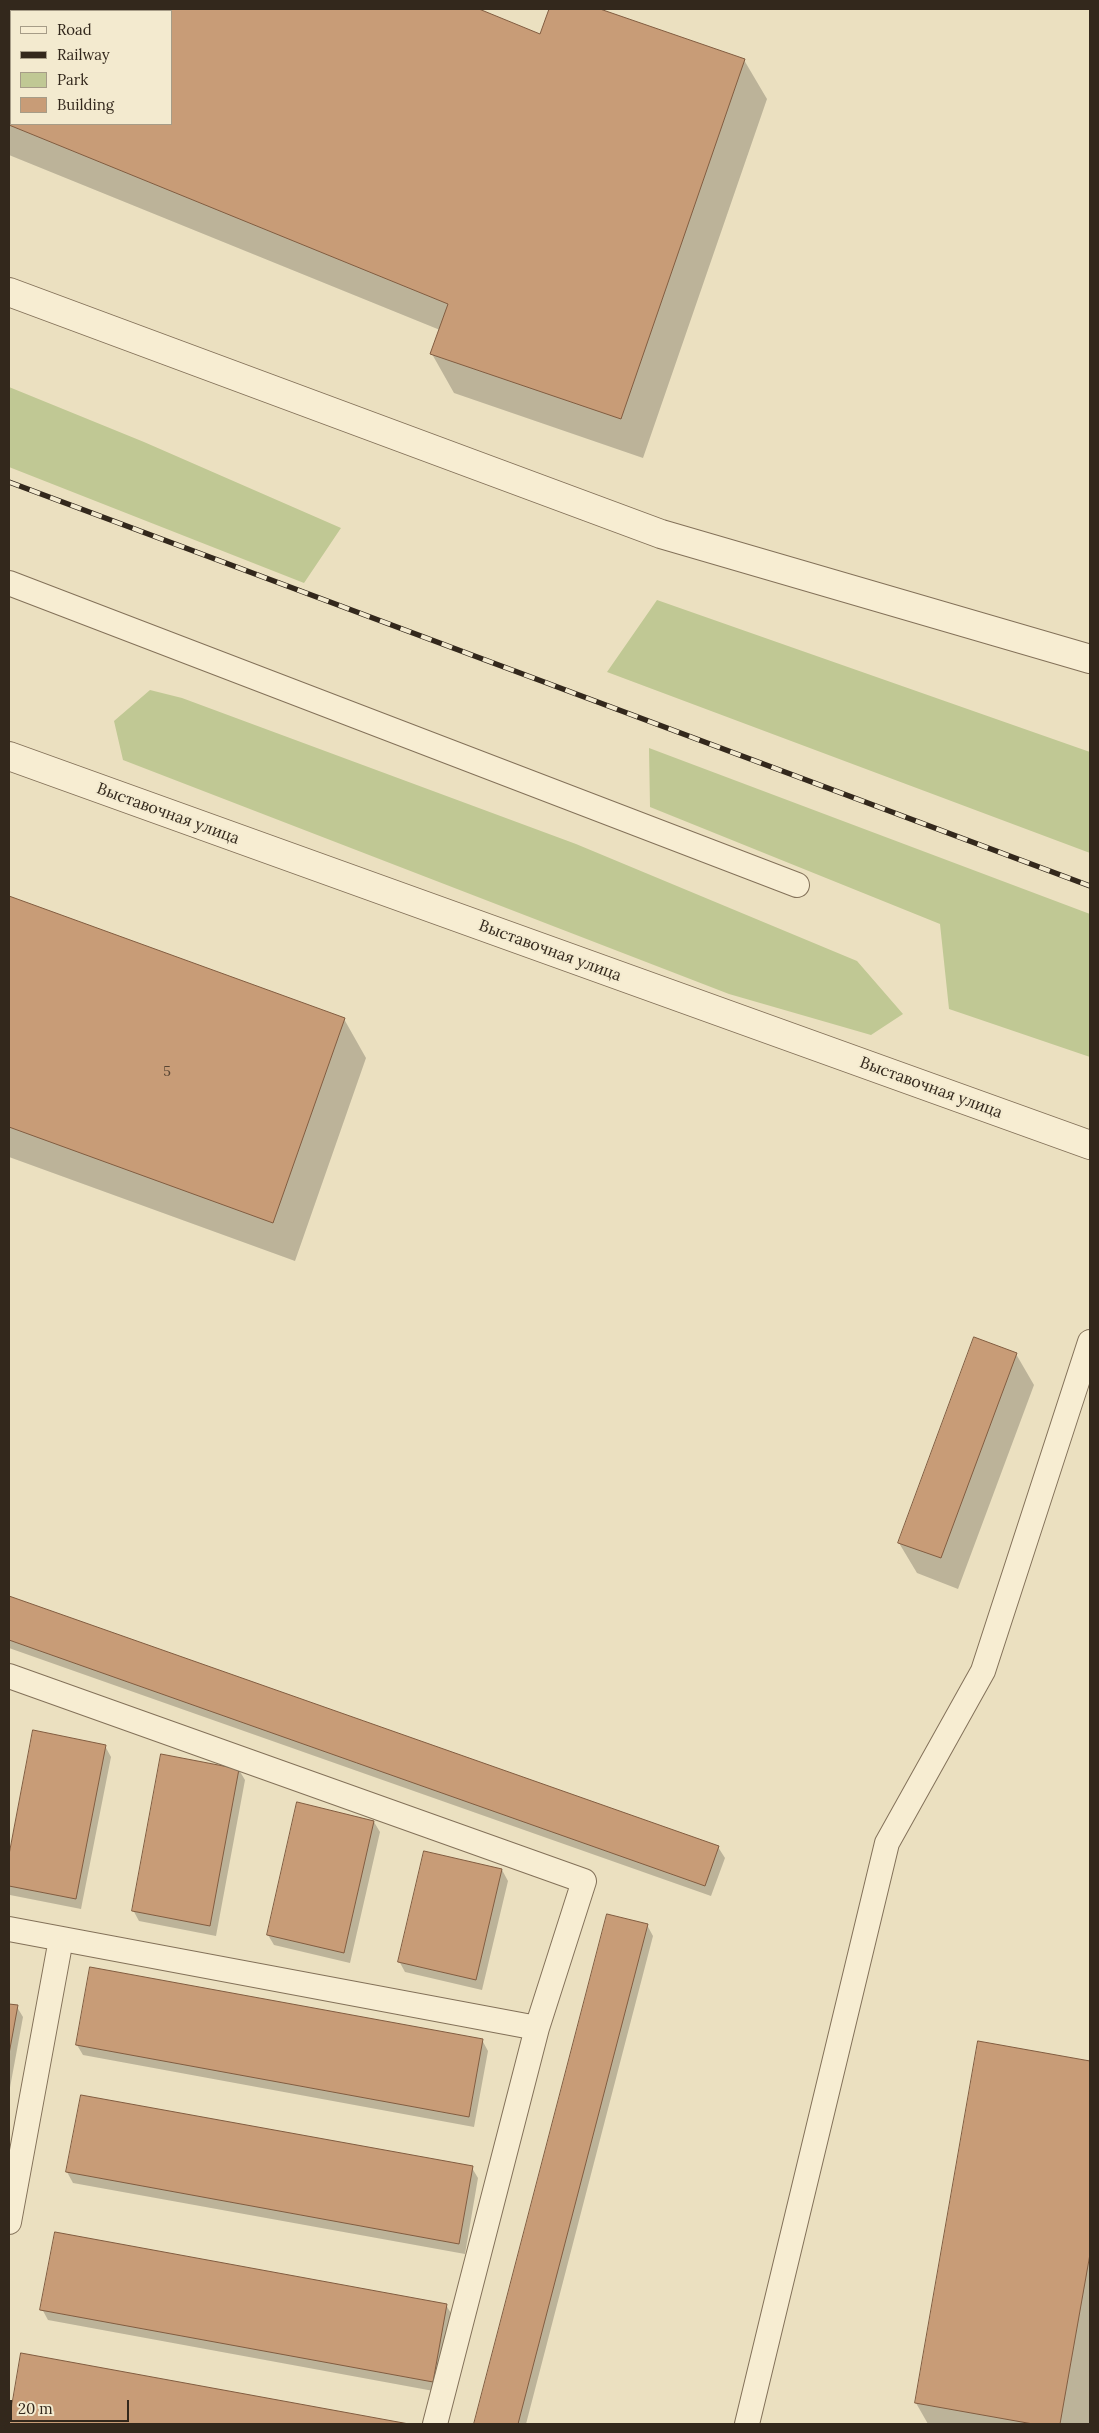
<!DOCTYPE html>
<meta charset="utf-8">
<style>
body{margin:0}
#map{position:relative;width:1099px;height:2433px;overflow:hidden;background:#ebe0c0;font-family:Lora,serif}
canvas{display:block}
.frame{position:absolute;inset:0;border:10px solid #33281c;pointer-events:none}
.legend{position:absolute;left:10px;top:10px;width:162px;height:115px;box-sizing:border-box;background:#f3eacf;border:1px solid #a69c87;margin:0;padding:6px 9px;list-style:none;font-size:15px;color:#33281c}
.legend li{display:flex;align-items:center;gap:10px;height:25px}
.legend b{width:25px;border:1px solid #a69c87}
.scale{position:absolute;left:10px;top:2400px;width:119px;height:22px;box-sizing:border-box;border:2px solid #33281c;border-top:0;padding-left:6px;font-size:15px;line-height:18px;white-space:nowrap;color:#33281c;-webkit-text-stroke:4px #f3eacf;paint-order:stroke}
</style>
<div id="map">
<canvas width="1099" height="2433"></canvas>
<div class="frame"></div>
<ul class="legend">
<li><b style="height:6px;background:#f7edd2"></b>Road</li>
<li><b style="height:6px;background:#33281c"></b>Railway</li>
<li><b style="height:14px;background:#c0c894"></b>Park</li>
<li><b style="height:14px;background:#c89c77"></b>Building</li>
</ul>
<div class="scale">20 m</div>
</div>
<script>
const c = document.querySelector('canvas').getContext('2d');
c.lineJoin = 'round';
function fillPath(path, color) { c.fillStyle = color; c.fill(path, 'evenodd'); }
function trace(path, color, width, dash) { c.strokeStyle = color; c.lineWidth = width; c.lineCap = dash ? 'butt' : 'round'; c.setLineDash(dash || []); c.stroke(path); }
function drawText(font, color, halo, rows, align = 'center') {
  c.font = font + ' Lora,serif'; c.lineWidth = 4; c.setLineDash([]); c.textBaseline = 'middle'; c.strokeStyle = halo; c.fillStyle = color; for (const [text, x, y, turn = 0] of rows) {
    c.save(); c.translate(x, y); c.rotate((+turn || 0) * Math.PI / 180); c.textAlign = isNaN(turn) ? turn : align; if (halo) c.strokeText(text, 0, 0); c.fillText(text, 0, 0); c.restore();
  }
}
fillPath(new Path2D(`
 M 9,387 L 144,442 L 341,528 L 304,583 L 9,467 Z
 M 657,600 L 1090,752 L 1090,853 L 607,672 Z
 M 150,690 L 182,698 L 576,844 L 857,961 L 903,1014 L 871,1035 L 729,994 L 123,760 L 114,721 Z
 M 649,748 L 1090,914 L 1090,1057 L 949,1009 L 940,924 L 650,807 Z`), '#c0c894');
fillPath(new Path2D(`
 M 9,9 L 475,9 L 541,36 L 551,9 L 596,9 L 744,60 L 767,99 L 643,458 L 454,393 L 432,354 L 440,330 L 9,155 ZM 11,11 L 171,11 L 171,124 L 11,124 Z
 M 9,897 L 344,1019 L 366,1058 L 295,1261 L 9,1157 Z
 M 1016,1354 L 1034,1385 L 958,1589 L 917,1573 L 899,1543 Z
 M 9,1597 L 718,1847 L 725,1858 L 711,1896 L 9,1648 Z
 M 34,1732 L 105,1746 L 111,1757 L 81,1909 L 10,1895 L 9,1892 L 9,1862 Z
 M 239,1770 L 245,1780 L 216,1936 L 139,1921 L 133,1910 Z
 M 374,1822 L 380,1832 L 350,1963 L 274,1945 L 268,1935 Z
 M 502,1870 L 508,1881 L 482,1990 L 405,1972 L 399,1961 Z
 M 608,1916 L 647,1925 L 653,1936 L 526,2424 L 476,2424 Z
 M 9,2005 L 17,2007 L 23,2017 L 9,2093 Z
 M 482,2040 L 488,2051 L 474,2127 L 83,2055 L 77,2045 Z
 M 979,2042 L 1090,2062 L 1089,2424 L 928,2424 L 916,2403 Z
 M 472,2168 L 478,2178 L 465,2254 L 73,2183 L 67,2172 Z
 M 446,2305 L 452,2315 L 439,2392 L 48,2320 L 42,2309 Z
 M 22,2355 L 402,2424 L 10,2424 Z`), '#0003');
const building = new Path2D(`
 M 9,9 L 479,9 L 540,34 L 549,9 L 600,9 L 745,59 L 621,419 L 430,354 L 448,304 L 9,125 ZM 11,11 L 171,11 L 171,124 L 11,124 Z
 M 9,896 L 345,1018 L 273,1223 L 9,1127 Z
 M 974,1337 L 1017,1353 L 941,1558 L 898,1543 Z
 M 9,1596 L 719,1846 L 705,1886 L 9,1640 Z
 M 33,1730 L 106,1745 L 76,1899 L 9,1886 L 9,1855 Z
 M 161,1754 L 239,1769 L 210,1926 L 132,1911 Z
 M 297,1802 L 374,1821 L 344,1953 L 267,1935 Z
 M 424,1851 L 502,1869 L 476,1980 L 398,1962 Z
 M 607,1914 L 648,1924 L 518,2424 L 474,2424 Z
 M 90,1967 L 483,2039 L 469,2117 L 76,2045 Z
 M 9,2004 L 18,2005 L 9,2054 Z
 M 978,2041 L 1090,2061 L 1090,2254 L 1060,2424 L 1033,2424 L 915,2403 Z
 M 81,2095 L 473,2166 L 459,2244 L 66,2172 Z
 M 55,2232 L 447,2304 L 433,2382 L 40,2310 Z
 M 21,2353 L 409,2424 L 9,2424 Z`);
fillPath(building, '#c89c77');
trace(building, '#815c40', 1);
const lane = new Path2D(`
 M 9,583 L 797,885
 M 9,1676 L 584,1881 L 537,2028 L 435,2424
 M 9,1929 L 537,2028
 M 9,2222 L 61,1939
 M 747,2424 L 887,1843 L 983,1671 L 1090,1342`);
const street = new Path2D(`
 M 9,292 L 661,534 L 1090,659
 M 9,756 L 1090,1145`);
trace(lane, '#837159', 26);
trace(street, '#837159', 30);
trace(lane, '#f7edd2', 24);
trace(street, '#f7edd2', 28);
const rail = new Path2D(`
 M 9,482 L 1090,886`);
trace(rail, '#33281c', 5.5);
trace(rail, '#f3eacf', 4, [11]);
drawText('14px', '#584533', null, [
 ["5",167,1072]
]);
drawText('16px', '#33281c', '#f3eacf', [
 ["Выставочная улица",168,814,20],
 ["Выставочная улица",550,951,20],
 ["Выставочная улица",931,1088,20]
]);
</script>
